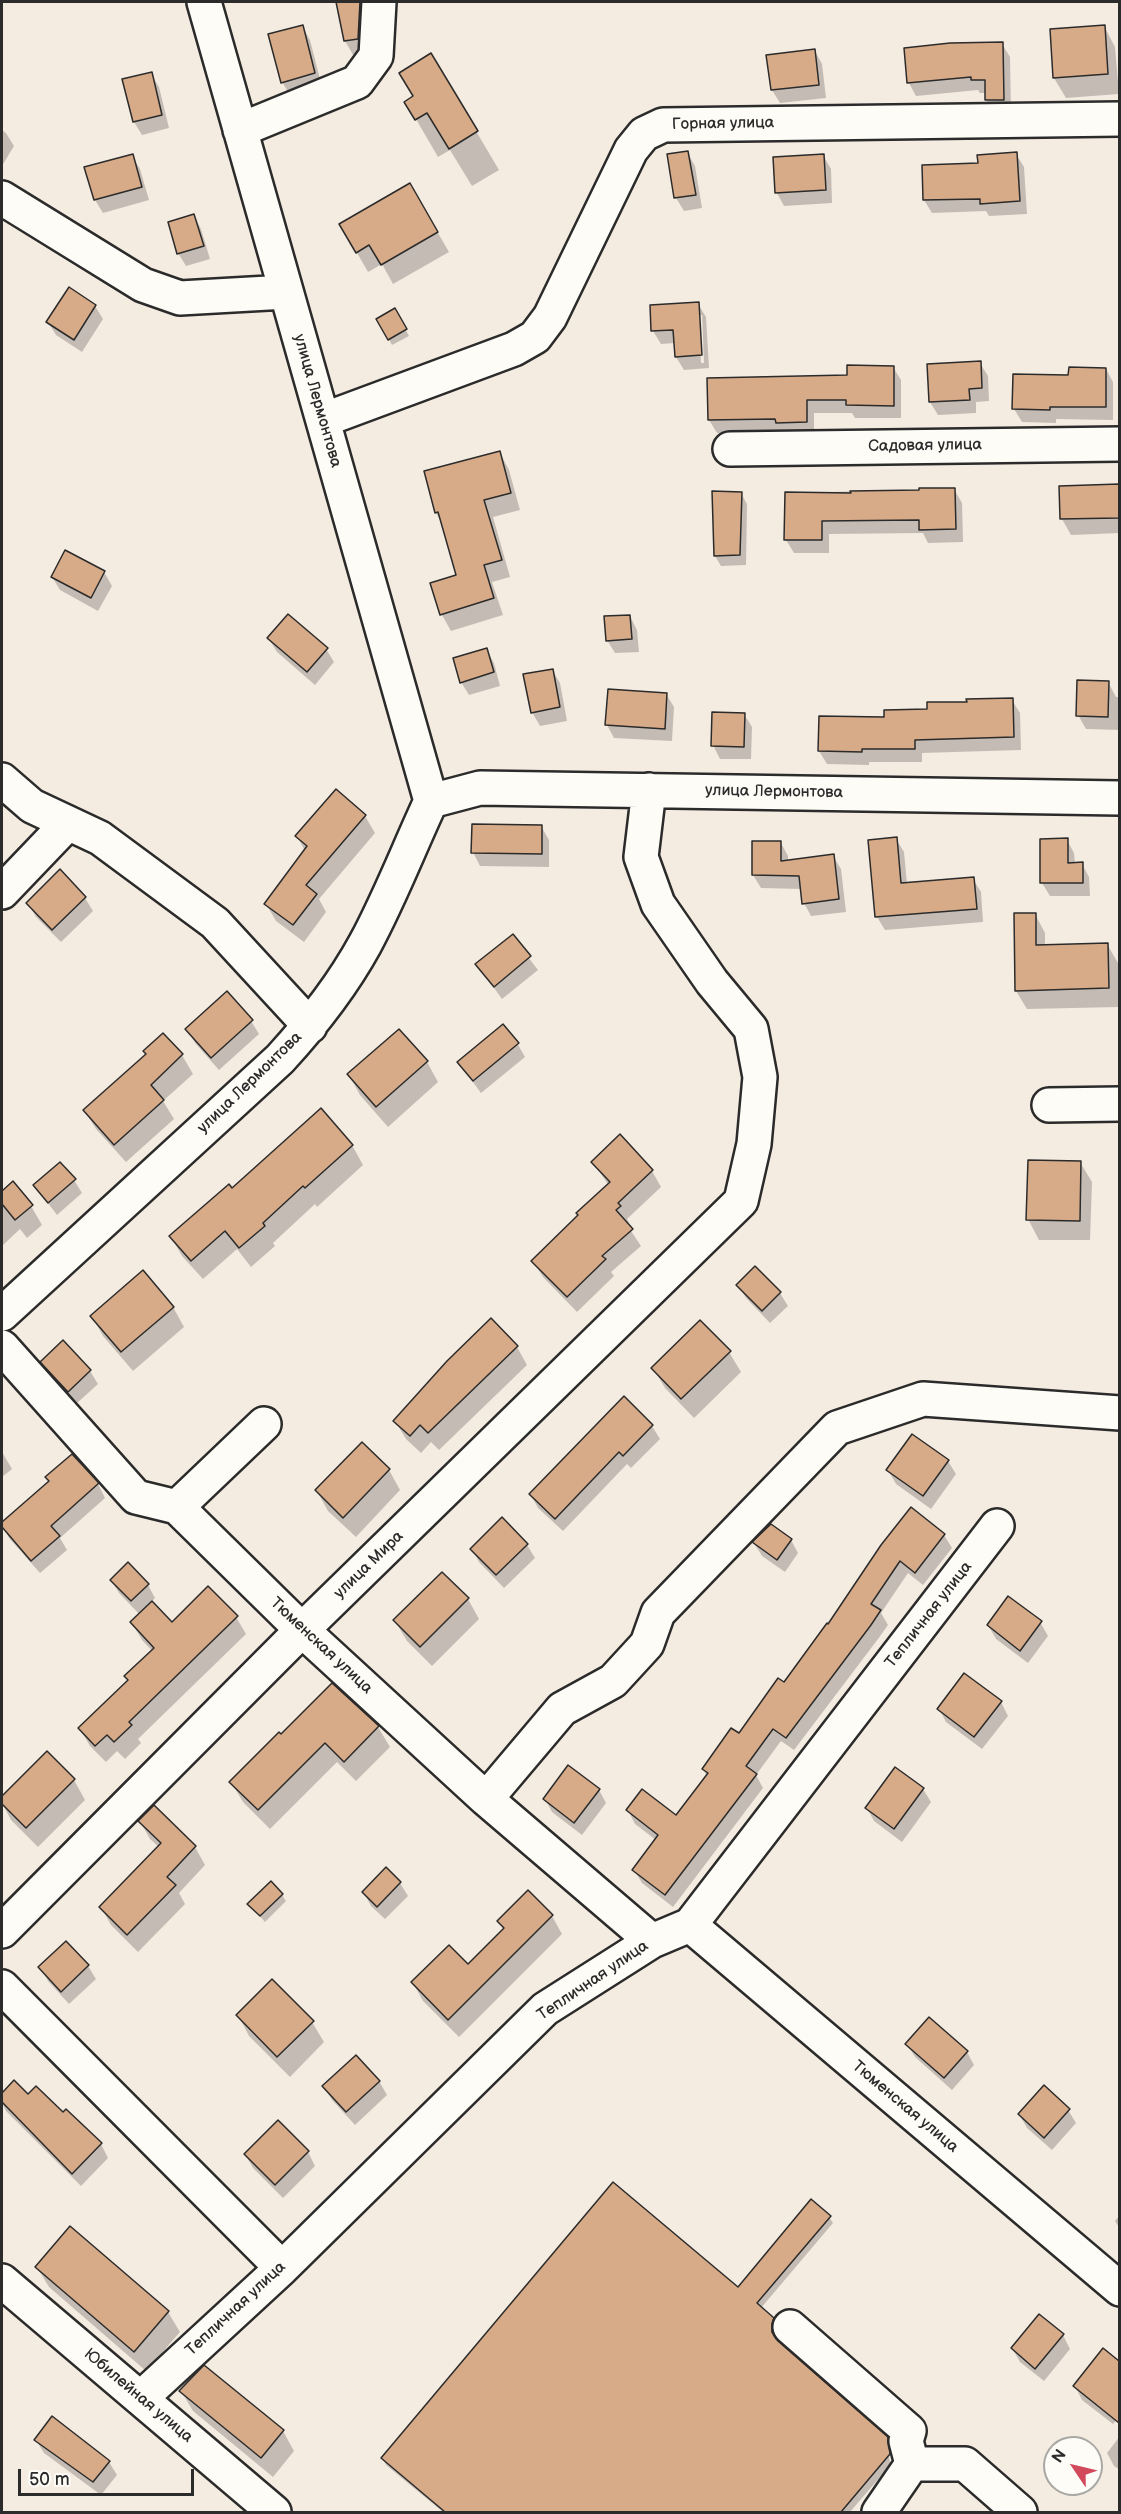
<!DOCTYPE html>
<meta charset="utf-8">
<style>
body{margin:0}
#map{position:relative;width:1121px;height:2514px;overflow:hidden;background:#f5ece1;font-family:"Balsamiq Sans",sans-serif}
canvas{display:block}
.frame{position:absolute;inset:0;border:3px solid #2b2b2b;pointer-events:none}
.north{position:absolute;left:1043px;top:2436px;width:60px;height:60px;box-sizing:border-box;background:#fdfcf7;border:2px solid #a9a8a5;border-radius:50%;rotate:305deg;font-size:16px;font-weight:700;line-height:24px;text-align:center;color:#2b2b2b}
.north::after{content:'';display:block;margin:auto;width:21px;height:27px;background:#d1495b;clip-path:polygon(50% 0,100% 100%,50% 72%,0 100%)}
.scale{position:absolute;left:18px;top:2469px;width:176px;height:27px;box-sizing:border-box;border:3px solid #2b2b2b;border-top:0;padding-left:8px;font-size:18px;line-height:21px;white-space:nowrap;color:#2b2b2b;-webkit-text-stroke:4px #fdfcf7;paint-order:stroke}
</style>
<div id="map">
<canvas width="1121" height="2514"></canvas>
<div class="frame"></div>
<div class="north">N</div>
<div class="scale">50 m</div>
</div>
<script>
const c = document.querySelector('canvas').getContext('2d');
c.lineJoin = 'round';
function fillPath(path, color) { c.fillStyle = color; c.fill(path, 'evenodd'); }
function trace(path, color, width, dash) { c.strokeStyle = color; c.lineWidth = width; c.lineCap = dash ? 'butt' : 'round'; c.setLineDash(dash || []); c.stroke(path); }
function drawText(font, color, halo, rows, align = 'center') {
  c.font = font + ' "Balsamiq Sans",sans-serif'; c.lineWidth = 4.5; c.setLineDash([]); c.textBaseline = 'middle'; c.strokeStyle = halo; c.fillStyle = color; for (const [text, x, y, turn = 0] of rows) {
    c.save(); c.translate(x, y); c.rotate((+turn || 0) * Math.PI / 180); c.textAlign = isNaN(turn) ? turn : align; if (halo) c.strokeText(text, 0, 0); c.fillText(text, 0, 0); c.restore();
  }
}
fillPath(new Path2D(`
 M 338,2 L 366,2 L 368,57 L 356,60 L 345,41 Z
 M 302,26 L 310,40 L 322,87 L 290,95 L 282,82 Z
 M 1104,26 L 1115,47 L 1119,94 L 1066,98 L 1054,78 Z
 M 1002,44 L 1010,57 L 1011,113 L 994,113 L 986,100 L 986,93 L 980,93 L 978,90 L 916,96 L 909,83 Z
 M 815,51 L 822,64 L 826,98 L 780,103 L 772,90 Z
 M 431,55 L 499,170 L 472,186 L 450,150 L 438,157 L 406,102 L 414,97 Z
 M 151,74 L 159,87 L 169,128 L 142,135 L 134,122 L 124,81 Z
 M 2,130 L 6,133 L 14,146 L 2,166 Z
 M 687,152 L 695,166 L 702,208 L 684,211 L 676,198 Z
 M 1016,154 L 1024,167 L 1027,214 L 989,216 L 986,211 L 932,213 L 924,200 L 923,167 L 979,165 Z
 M 823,155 L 831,169 L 832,203 L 784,206 L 777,193 Z
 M 132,156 L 140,169 L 149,200 L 103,213 L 95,200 L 86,168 Z
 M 410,185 L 449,252 L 393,284 L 382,264 L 368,272 L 341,225 Z
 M 194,216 L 201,229 L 210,259 L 186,266 L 178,253 Z
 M 698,304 L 706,317 L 709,368 L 684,370 L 676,357 L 675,343 L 661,344 L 653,331 L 651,306 ZM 699,315 L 702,315 L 704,363 L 701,363 Z
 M 95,306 L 103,319 L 82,352 L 56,335 L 48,322 Z
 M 395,310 L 409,336 L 392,345 L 378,319 Z
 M 980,363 L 988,376 L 989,401 L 976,402 L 976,413 L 938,415 L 930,402 Z
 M 893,367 L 901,380 L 901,418 L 855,418 L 852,413 L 814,413 L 814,435 L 785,436 L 782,432 L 717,433 L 709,420 L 848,376 Z
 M 1106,369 L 1113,382 L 1113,420 L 1056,419 L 1056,423 L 1022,422 L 1014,409 L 1070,377 Z
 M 500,453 L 509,470 L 520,510 L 493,517 L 510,577 L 492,582 L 503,615 L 451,631 L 442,615 L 432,584 L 458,576 L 442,523 L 436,513 L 426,472 Z
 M 1120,485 L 1120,533 L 1071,535 L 1062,519 L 1061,487 Z
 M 954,489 L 962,503 L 963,542 L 928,543 L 923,533 L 829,534 L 829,553 L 794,553 L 786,540 L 786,493 Z
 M 741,493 L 747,504 L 746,565 L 721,566 L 715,556 Z
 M 104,572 L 112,586 L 98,611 L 60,590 L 52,577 Z
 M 630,616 L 637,630 L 639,652 L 615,653 L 607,640 Z
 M 269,639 L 326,649 L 334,662 L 315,685 L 277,652 Z
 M 486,649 L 494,663 L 500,686 L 469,695 L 461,682 Z
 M 552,670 L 560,683 L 567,721 L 540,726 L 532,712 Z
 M 1108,682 L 1116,697 L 1120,697 L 1120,730 L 1086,729 L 1078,715 Z
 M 666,694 L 674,707 L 672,741 L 614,738 L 607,725 Z
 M 1012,700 L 1020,713 L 1021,750 L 922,753 L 922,762 L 869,762 L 869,765 L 827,764 L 819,751 L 886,719 L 968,704 Z
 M 744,714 L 752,727 L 751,759 L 720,759 L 713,745 Z
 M 365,816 L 375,833 L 319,899 L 326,912 L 304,942 L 276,921 L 266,904 L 305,851 L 297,836 Z
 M 541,826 L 549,840 L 549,867 L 480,866 L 473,852 Z
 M 896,839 L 904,852 L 907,884 L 973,879 L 981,892 L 983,922 L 885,930 L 877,917 Z
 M 1067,840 L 1074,853 L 1075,864 L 1082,864 L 1089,877 L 1090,896 L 1050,896 L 1042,883 Z
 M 781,843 L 788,856 L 788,861 L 833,856 L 841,869 L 846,912 L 811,916 L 804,903 L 802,889 L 761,888 L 753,875 Z
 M 85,898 L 93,911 L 61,942 L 36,917 L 28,903 Z
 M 1035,914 L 1045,933 L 1045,946 L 1107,944 L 1118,963 L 1119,1007 L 1027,1009 L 1016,991 Z
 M 512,936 L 538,970 L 502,999 L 477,964 Z
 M 251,1021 L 259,1034 L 219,1070 L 195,1043 L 187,1029 Z
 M 399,1031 L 427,1062 L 438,1082 L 388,1127 L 360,1095 L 349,1075 Z
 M 517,1043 L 525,1057 L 481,1093 L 459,1063 Z
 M 182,1055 L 193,1074 L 163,1101 L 174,1119 L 126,1162 L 96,1129 L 85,1111 Z
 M 352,1145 L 363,1165 L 317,1207 L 315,1204 L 273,1243 L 275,1246 L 251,1267 L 237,1249 L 203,1279 L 182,1256 L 171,1237 L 232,1190 Z
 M 593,1162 L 652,1171 L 661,1187 L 627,1219 L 629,1223 L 627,1225 L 641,1246 L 611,1272 L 614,1276 L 577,1312 L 543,1277 L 533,1261 L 609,1186 Z
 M 1080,1162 L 1092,1182 L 1090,1240 L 1039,1240 L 1028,1219 Z
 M 74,1180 L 82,1193 L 57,1215 L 35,1186 Z
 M 13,1184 L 31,1206 L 42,1225 L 27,1238 L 20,1229 L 2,1246 L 2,1193 Z
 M 738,1285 L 780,1293 L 788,1306 L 770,1323 L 746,1298 Z
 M 173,1307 L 184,1327 L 133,1371 L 103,1336 L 92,1316 Z
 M 491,1321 L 517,1347 L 527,1365 L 439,1450 L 431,1442 L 421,1453 L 406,1439 L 395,1421 Z
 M 729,1352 L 741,1372 L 694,1418 L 665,1388 L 653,1368 Z
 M 42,1362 L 90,1371 L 98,1384 L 76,1404 L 50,1375 Z
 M 624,1398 L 652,1426 L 660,1439 L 631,1468 L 627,1464 L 563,1531 L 538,1508 L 531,1495 Z
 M 2,1452 L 12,1469 L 2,1477 Z
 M 72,1456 L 98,1484 L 105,1498 L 60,1538 L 67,1550 L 40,1573 L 9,1538 L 2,1524 L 50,1482 L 47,1478 Z
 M 948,1461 L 956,1474 L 931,1509 L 896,1484 L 888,1470 Z
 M 389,1470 L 400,1490 L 356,1537 L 328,1511 L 317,1491 Z
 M 911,1509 L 944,1535 L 952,1548 L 923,1585 L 908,1573 L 881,1613 L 888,1625 L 878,1639 L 794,1750 L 781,1741 L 756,1775 L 763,1788 L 673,1907 L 642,1883 L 634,1870 L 656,1840 L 635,1824 L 628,1810 L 677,1817 L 707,1776 L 703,1769 L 739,1735 L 784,1684 L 828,1626 Z
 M 791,1540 L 798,1553 L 785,1572 L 762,1556 L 754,1543 Z
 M 527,1545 L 535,1558 L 504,1588 L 479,1562 L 472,1549 Z
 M 111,1580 L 148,1585 L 155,1598 L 151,1602 L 172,1624 L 236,1617 L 246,1634 L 138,1739 L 141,1743 L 125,1759 L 117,1751 L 106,1762 L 90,1746 L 80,1729 L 129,1681 L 153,1652 L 142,1640 L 132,1623 L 140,1615 L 119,1593 Z
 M 468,1599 L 479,1619 L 432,1666 L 407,1641 L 395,1621 Z
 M 1040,1622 L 1048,1636 L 1028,1663 L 996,1639 L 988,1625 Z
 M 332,1685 L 378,1727 L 390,1747 L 356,1781 L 337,1762 L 270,1829 L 243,1802 L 231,1782 L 281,1736 Z
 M 1001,1702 L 1008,1716 L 982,1749 L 946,1722 L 939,1709 Z
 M 47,1753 L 74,1780 L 85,1800 L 38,1847 L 11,1820 L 2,1803 L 2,1798 Z
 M 923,1789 L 931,1802 L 902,1842 L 874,1821 L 867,1808 Z
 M 599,1790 L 606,1803 L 582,1835 L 552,1812 L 545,1799 Z
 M 140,1821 L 195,1847 L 205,1865 L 179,1893 L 185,1904 L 138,1952 L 111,1925 L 101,1907 L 159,1847 L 150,1839 Z
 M 400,1883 L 408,1896 L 385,1919 L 371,1906 L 364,1893 Z
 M 282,1895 L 286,1901 L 265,1922 L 249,1904 Z
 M 552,1916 L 562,1934 L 459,2037 L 423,2001 L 413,1983 L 468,1966 L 504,1930 L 499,1922 Z
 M 88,1966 L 96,1979 L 69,2004 L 48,1981 L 40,1967 Z
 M 238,2015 L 312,2022 L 324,2042 L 290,2077 L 249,2036 Z
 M 907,2044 L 967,2052 L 974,2065 L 952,2090 L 915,2057 Z
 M 379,2081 L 387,2095 L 355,2125 L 332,2100 L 324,2087 Z
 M 14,2082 L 29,2096 L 63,2114 L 66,2111 L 101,2144 L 108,2158 L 81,2186 L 6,2111 L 2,2103 L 2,2095 Z
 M 1068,2110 L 1076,2123 L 1052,2150 L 1027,2128 L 1019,2114 Z
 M 278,2122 L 308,2152 L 315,2166 L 283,2198 L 253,2168 L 245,2154 Z
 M 1120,2215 L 1120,2229 L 1115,2221 Z
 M 829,2217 L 833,2223 L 761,2308 L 773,2319 L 777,2325 L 775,2340 L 886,2438 L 890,2462 L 893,2462 L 850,2512 L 443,2512 L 386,2465 L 383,2459 L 738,2289 Z
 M 37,2267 L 168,2312 L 180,2332 L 146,2371 L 49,2287 Z
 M 1063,2335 L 1070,2349 L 1044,2381 L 1020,2362 L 1012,2348 Z
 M 1104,2350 L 1120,2363 L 1120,2416 L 1113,2424 L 1082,2400 L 1075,2386 Z
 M 181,2391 L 283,2431 L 294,2451 L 273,2477 L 193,2411 Z
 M 1120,2436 L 1120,2470 L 1114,2466 L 1107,2453 Z
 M 36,2440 L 109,2462 L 117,2475 L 101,2495 L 44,2453 Z`), '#0003');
const building = new Path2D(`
 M 336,2 L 360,2 L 358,39 L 344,41 Z
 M 303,25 L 315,73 L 281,83 L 268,34 Z
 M 1105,25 L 1108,74 L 1053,78 L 1050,29 Z
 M 1003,42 L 1004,100 L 985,100 L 985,80 L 971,80 L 971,77 L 907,83 L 904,48 L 950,43 Z
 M 815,49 L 819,85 L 771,90 L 766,55 Z
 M 431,53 L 478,131 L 449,149 L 427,113 L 415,120 L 404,102 L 413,96 L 399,73 Z
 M 152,72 L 162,115 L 133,122 L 122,79 Z
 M 688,151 L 696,195 L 674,198 L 667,154 Z
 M 1017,152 L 1020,201 L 980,204 L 980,199 L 923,200 L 922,165 L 978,163 L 977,155 Z
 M 133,154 L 142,187 L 94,200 L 84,167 Z
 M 824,154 L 826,190 L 775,193 L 773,157 Z
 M 410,183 L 438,232 L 381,265 L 369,245 L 356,253 L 339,224 Z
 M 194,214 L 204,246 L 177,254 L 168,222 Z
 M 69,287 L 96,305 L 74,340 L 46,322 Z
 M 699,302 L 702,355 L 675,357 L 673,330 L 651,331 L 650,305 Z
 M 395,308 L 407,329 L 388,340 L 376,319 Z
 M 981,361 L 982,388 L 969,389 L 970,400 L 929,402 L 927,364 Z
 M 847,365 L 894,366 L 894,406 L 846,405 L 846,400 L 807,400 L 807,422 L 776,423 L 775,419 L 708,420 L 707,378 L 847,375 Z
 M 1069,367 L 1106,368 L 1106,407 L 1050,407 L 1050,410 L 1012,409 L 1013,374 L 1068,375 Z
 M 500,451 L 511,493 L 484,500 L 502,560 L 484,565 L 494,598 L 440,615 L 430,583 L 456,575 L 438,512 L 435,513 L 424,471 Z
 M 1119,484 L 1119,518 L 1060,519 L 1059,486 Z
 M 919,488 L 955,488 L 956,529 L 919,530 L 919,520 L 822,521 L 822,540 L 784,540 L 785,492 L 851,493 L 850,491 L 919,490 Z
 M 712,491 L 742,492 L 740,555 L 714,556 Z
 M 65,550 L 105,571 L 91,598 L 51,577 Z
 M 288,614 L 328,648 L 307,672 L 267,638 Z
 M 630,615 L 632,639 L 606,641 L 604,616 Z
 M 487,648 L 494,672 L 460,683 L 453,658 Z
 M 553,669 L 560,707 L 531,713 L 523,674 Z
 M 1077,680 L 1109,681 L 1108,717 L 1076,716 Z
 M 608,689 L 667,693 L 665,729 L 605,725 Z
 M 1013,698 L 1014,737 L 915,740 L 915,749 L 862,749 L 862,752 L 818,751 L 819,716 L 884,717 L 884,710 L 927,709 L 927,702 L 967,702 L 966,699 Z
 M 712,712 L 745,713 L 744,747 L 711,746 Z
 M 336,789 L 366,815 L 306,885 L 317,894 L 293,925 L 264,904 L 307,846 L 295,836 Z
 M 472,824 L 542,825 L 542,854 L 471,853 Z
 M 897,837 L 901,883 L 974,877 L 977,909 L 875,917 L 868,840 Z
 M 1068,838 L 1068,863 L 1083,862 L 1083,883 L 1040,883 L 1040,839 Z
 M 752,841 L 781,841 L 781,861 L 834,854 L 839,899 L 802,904 L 799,876 L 752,875 Z
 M 60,869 L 86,897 L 52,930 L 26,903 Z
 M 1014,913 L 1036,913 L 1036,945 L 1108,943 L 1109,988 L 1015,991 Z
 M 513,934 L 531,956 L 494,987 L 475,964 Z
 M 227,991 L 253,1020 L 211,1058 L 185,1029 Z
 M 503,1024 L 519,1043 L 473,1081 L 457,1062 Z
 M 399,1029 L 428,1061 L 376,1107 L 347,1074 Z
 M 163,1033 L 183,1054 L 151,1085 L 164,1100 L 114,1145 L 83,1110 L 146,1054 L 143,1051 Z
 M 321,1108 L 353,1145 L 305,1188 L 303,1186 L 263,1223 L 265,1226 L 239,1248 L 225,1231 L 191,1261 L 169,1236 L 229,1184 L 232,1188 Z
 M 620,1134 L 653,1170 L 618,1203 L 621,1206 L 616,1210 L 633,1229 L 602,1256 L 606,1259 L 567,1297 L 531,1261 L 578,1215 L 576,1213 L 610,1182 L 591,1162 Z
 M 1028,1160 L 1081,1161 L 1080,1221 L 1026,1220 Z
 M 60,1162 L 76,1179 L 48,1203 L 33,1185 Z
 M 13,1181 L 33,1205 L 15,1220 L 2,1204 L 2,1191 Z
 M 755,1266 L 781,1292 L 762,1311 L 736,1285 Z
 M 143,1270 L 174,1307 L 121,1352 L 90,1316 Z
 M 491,1318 L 518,1346 L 428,1433 L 420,1425 L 410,1436 L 393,1421 L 447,1361 Z
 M 700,1320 L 731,1351 L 681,1399 L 651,1368 Z
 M 63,1340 L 91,1370 L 68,1392 L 40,1362 Z
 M 624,1396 L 653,1425 L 623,1456 L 619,1452 L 555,1519 L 529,1494 Z
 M 912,1434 L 949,1460 L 923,1496 L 886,1470 Z
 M 362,1442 L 390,1469 L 343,1518 L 315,1490 Z
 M 72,1454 L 99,1483 L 51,1526 L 60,1536 L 31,1561 L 2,1527 L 2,1522 L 49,1481 L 45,1477 Z
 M 911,1507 L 945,1534 L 915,1573 L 900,1561 L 871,1604 L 881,1610 L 871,1625 L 786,1738 L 773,1729 L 746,1766 L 757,1774 L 665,1895 L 632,1870 L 658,1835 L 626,1810 L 642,1789 L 676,1815 L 708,1773 L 702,1769 L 731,1728 L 739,1733 L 778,1678 L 784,1682 L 827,1623 L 828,1624 L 881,1545 Z
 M 502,1517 L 528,1544 L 496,1575 L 470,1549 Z
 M 771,1524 L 792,1539 L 777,1560 L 752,1542 Z
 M 128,1562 L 149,1584 L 131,1601 L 110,1580 Z
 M 442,1572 L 469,1598 L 420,1647 L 393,1620 Z
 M 208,1586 L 238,1616 L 129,1722 L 132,1725 L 114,1742 L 107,1735 L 95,1746 L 78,1728 L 128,1680 L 124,1676 L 154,1648 L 130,1622 L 152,1601 L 172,1622 Z
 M 1008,1596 L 1042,1621 L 1020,1651 L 987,1625 Z
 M 964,1673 L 1002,1701 L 974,1737 L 937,1709 Z
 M 332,1683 L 379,1726 L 344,1762 L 325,1743 L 258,1810 L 229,1782 L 279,1732 L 281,1734 Z
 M 47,1751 L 75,1779 L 26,1828 L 2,1804 L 2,1796 Z
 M 568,1765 L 600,1789 L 574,1823 L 543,1799 Z
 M 895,1767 L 924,1788 L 894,1829 L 865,1808 Z
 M 154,1805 L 196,1846 L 167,1877 L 176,1885 L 127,1935 L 99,1907 L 161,1843 L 138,1821 Z
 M 386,1867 L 401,1882 L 377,1907 L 362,1892 Z
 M 271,1881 L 283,1894 L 260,1916 L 247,1904 Z
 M 528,1890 L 553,1915 L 448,2020 L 411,1982 L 449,1945 L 468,1964 L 504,1928 L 497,1921 Z
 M 66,1941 L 89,1965 L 61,1992 L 38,1967 Z
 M 272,1979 L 314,2021 L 277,2057 L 236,2015 Z
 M 929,2017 L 968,2051 L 944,2078 L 905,2044 Z
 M 356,2055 L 380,2081 L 346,2112 L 322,2086 Z
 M 14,2080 L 28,2094 L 36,2086 L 63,2112 L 66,2109 L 102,2143 L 72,2174 L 2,2102 L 2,2093 Z
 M 1044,2085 L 1070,2109 L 1044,2138 L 1018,2114 Z
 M 278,2120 L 309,2151 L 275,2185 L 244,2154 Z
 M 613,2182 L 738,2287 L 811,2199 L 831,2216 L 757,2303 L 774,2318 L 772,2324 L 772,2332 L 778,2341 L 888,2437 L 890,2454 L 841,2512 L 445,2512 L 381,2458 Z
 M 70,2226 L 169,2311 L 134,2352 L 35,2267 Z
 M 1039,2314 L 1064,2334 L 1035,2369 L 1011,2348 Z
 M 1103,2348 L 1119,2361 L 1119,2423 L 1073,2386 Z
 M 204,2365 L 284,2430 L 261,2458 L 179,2391 Z
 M 52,2416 L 110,2461 L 93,2482 L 34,2440 Z`);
fillPath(building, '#d7aa88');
trace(building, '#2b2b2b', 1.5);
const minor = new Path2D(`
 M 240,130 L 357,82 L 376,56 L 379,2
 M 2,198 L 143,285 L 180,298 L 286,292
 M 323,420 L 514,349 L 535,337 L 550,317 L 631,150 L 644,134 L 663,125 L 1120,119
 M 730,449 L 1120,444
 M 2,780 L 32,806 L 100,838 L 215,923 L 310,1026
 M 431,801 L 480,788 L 1120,798
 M 2,892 L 68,823
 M 1049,1105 L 1120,1104
 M 2,1314 L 280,1059 C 313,1023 342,986 365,944 C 390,898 409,848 431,801 L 204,2
 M 2,1347 L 136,1497 L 177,1507 L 302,1630 L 486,1799 L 652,1941
 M 177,1507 L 264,1424
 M 486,1799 L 562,1709 L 613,1681 L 647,1644 L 658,1613 L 837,1428 L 923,1399 L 1120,1413
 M 690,1925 L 1120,2289
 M 2,1931 L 302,1630 L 741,1201 L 754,1144 L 760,1077 L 751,1029 L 712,982 L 658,904 L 641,857 L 649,790
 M 2,1987 L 282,2268
 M 2,2281 L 274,2512
 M 790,2327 L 909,2431 L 906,2441 L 912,2464 L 879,2512
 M 141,2398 L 282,2268 L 545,2009 L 652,1941 L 690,1925 L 997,1526
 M 912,2464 L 965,2464 L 1020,2512`);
trace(minor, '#2b2b2b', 38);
trace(minor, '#fdfcf7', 33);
drawText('16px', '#2b2b2b', '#fdfcf7', [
 ["Горная улица",723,124,-1],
 ["улица Лермонтова",317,401,74],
 ["Садовая улица",925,446,-1],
 ["улица Лермонтова",774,792,1],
 ["улица Лермонтова",250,1083,-44],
 ["улица Мира",369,1565,-44],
 ["Тепличная улица",929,1615,-52],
 ["Тюменская улица",321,1646,43],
 ["Тепличная улица",593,1981,-34],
 ["Тюменская улица",905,2107,40],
 ["Тепличная улица",236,2309,-43],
 ["Юбилейная улица",138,2396,40]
]);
</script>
